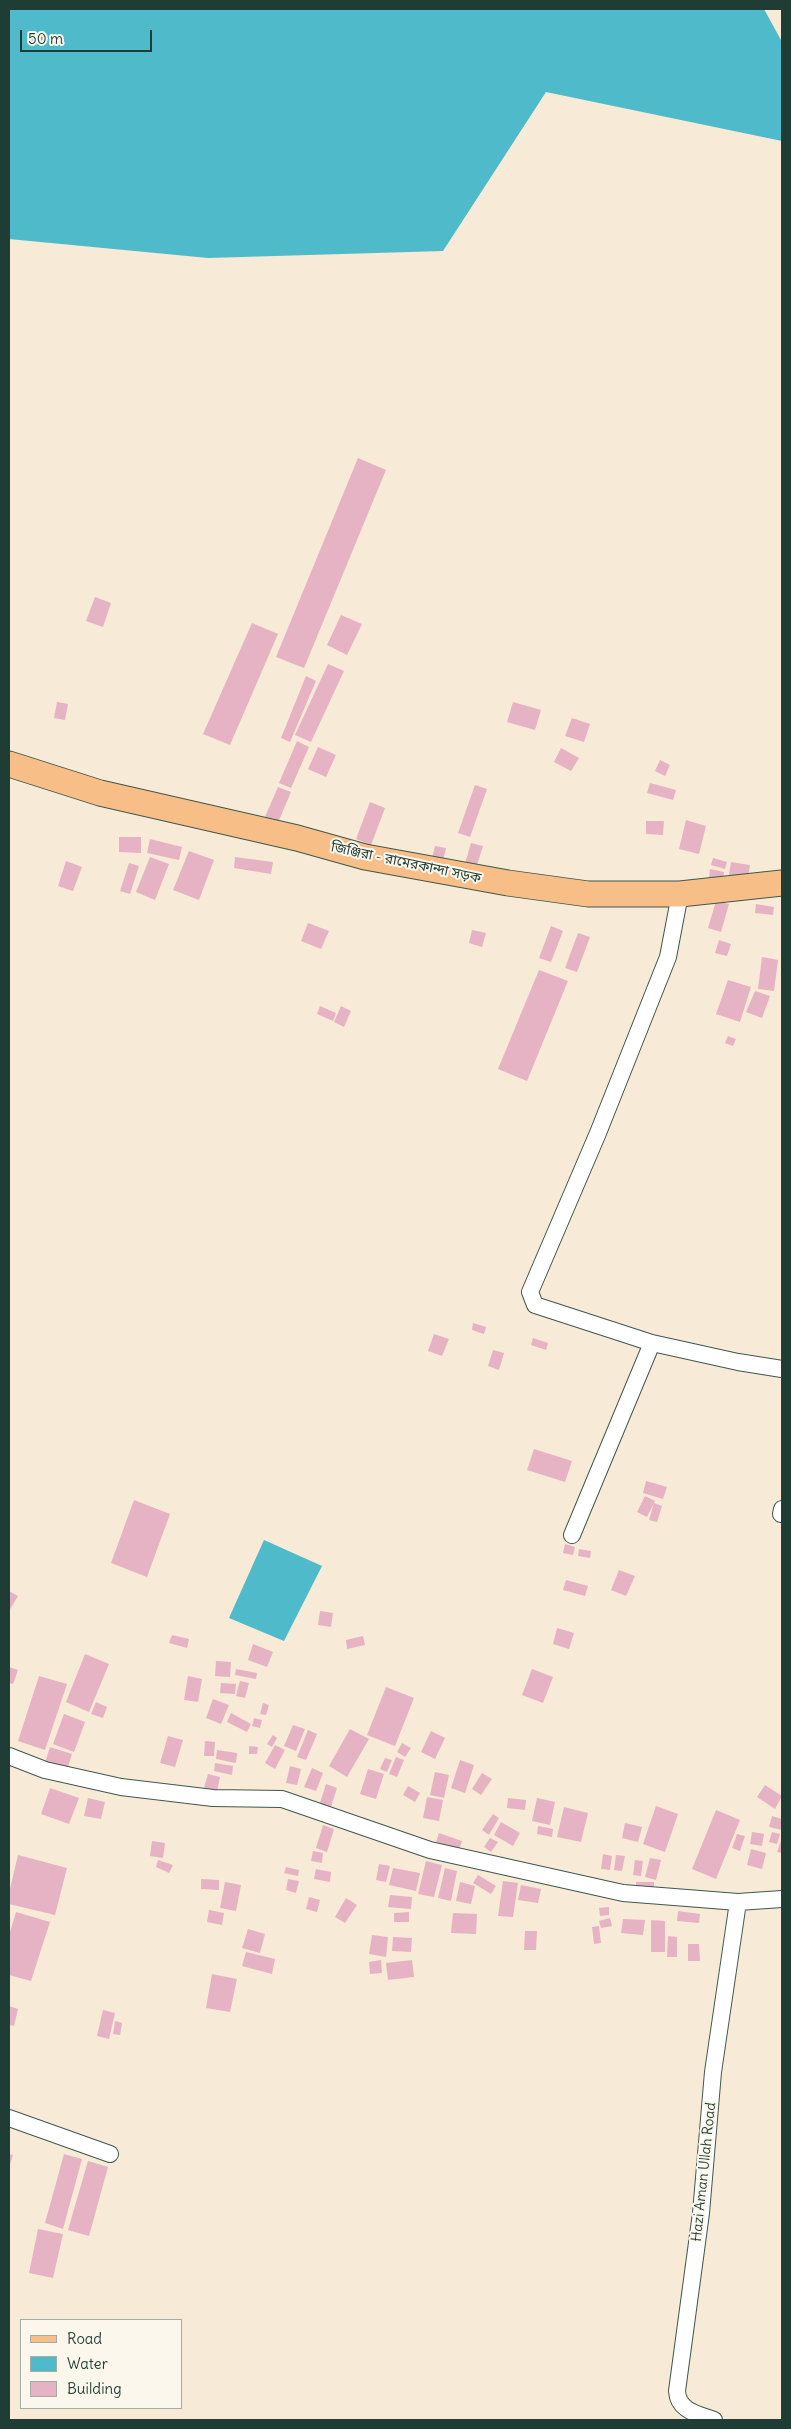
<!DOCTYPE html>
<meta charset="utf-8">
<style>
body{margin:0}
#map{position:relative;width:791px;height:2429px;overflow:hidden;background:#f7ead6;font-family:Delius,sans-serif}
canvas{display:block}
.frame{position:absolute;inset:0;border:10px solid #1f3d34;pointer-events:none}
.legend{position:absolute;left:20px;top:2319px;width:162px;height:90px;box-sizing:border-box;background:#fbf7ec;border:1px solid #a3ada2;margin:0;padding:6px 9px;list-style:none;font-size:15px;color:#1f3d34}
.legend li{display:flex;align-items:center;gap:10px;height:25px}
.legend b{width:25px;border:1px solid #a3ada2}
.scale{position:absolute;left:20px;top:30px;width:132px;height:22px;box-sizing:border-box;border:2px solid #1f3d34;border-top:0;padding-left:6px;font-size:15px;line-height:18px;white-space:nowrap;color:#1f3d34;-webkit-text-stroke:4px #fbf7ec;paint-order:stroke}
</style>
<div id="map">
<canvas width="791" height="2429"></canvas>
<div class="frame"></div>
<ul class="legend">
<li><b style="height:6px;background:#f7be88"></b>Road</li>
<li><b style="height:14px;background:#4ebaca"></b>Water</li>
<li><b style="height:14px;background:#e6b3c4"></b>Building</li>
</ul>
<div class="scale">50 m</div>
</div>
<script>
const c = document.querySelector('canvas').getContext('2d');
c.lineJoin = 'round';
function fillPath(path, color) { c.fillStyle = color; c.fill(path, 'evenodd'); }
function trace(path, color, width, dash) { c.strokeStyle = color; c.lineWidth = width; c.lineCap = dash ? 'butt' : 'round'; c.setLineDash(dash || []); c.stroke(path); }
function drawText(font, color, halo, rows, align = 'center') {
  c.font = font + ' Delius,"Noto Sans Bengali",sans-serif'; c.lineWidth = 4; c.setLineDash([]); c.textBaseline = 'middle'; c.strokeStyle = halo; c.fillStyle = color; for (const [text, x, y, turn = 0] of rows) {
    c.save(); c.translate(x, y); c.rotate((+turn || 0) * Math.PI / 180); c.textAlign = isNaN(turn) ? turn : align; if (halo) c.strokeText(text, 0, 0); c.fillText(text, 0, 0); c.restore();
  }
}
fillPath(new Path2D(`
 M 9,9 L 764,9 L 782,42 L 782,141 L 546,92 L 443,251 L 208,258 L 9,239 Z
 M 264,1540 L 322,1566 L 284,1641 L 229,1618 Z`), '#4ebaca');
fillPath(new Path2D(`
 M 358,458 L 386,470 L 304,668 L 276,657 Z
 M 95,597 L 111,603 L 103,627 L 86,621 Z
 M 341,615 L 362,624 L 347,655 L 327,645 Z
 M 252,623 L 278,634 L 230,745 L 203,734 Z
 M 328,664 L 344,671 L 311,742 L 295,735 Z
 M 306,676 L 316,681 L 290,742 L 281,738 Z
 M 57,702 L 68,704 L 65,720 L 54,718 Z
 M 513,702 L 541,710 L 535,730 L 507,722 Z
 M 572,718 L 590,724 L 584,742 L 565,736 Z
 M 297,741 L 309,747 L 291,788 L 279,783 Z
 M 318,747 L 336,755 L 326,777 L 308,769 Z
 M 561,748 L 579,758 L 571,771 L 554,762 Z
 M 660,760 L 670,765 L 665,776 L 655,771 Z
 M 650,783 L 676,790 L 673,800 L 647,793 Z
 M 475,785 L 487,789 L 470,837 L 458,833 Z
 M 278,787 L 291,792 L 277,825 L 264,819 Z
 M 370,802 L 385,808 L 371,845 L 356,839 Z
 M 686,820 L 706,826 L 699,854 L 679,849 Z
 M 646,821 L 664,821 L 663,835 L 646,834 Z
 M 119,837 L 141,837 L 141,853 L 119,852 Z
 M 150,839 L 182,847 L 179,860 L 147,853 Z
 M 471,843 L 483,846 L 475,871 L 464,867 Z
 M 435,846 L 446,848 L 442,865 L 431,862 Z
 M 189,851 L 214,860 L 199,900 L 173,890 Z
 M 150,857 L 169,864 L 155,900 L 136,892 Z
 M 235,857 L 273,862 L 271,874 L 234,868 Z
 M 713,858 L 727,862 L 725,869 L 711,865 Z
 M 66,861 L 82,867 L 73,891 L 58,886 Z
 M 731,862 L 750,865 L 747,884 L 728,881 Z
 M 129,863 L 139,866 L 130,894 L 120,891 Z
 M 710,869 L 724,872 L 723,880 L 709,877 Z
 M 716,901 L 729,904 L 721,932 L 708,928 Z
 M 756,904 L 774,907 L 773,915 L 755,913 Z
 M 308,923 L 329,931 L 321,949 L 301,941 Z
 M 551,926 L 563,931 L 551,962 L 539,958 Z
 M 472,930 L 486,933 L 482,947 L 469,943 Z
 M 578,933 L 590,937 L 577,972 L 565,968 Z
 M 719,940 L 731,944 L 727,956 L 715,953 Z
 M 762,957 L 778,960 L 774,991 L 758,989 Z
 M 539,970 L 568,981 L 527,1081 L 498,1069 Z
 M 728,980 L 751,987 L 740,1022 L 716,1014 Z
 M 755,991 L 770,996 L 762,1018 L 746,1012 Z
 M 320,1006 L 336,1013 L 333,1021 L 317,1014 Z
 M 341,1006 L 351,1011 L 344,1027 L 334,1022 Z
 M 728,1036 L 736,1039 L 733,1046 L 725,1043 Z
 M 473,1323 L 486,1327 L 484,1334 L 472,1330 Z
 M 434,1334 L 449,1339 L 442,1356 L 428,1351 Z
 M 533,1338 L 548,1343 L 546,1350 L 531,1345 Z
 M 493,1350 L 504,1353 L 499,1370 L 488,1366 Z
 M 534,1449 L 572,1461 L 565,1482 L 527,1470 Z
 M 646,1481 L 667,1487 L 663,1499 L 643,1493 Z
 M 645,1496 L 655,1501 L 647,1517 L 637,1512 Z
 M 134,1500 L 170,1514 L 147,1577 L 111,1563 Z
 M 654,1503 L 662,1506 L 657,1522 L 649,1520 Z
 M 565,1544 L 575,1547 L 573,1555 L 563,1553 Z
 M 579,1549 L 591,1551 L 590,1558 L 578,1556 Z
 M 619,1570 L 635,1576 L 626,1596 L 611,1590 Z
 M 566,1580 L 588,1586 L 585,1596 L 563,1590 Z
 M 9,1591 L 18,1596 L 9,1611 Z
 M 320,1611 L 333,1613 L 331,1627 L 318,1625 Z
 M 557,1628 L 574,1633 L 569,1649 L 553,1644 Z
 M 172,1635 L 189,1639 L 187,1648 L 169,1643 Z
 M 363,1636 L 365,1645 L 347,1649 L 346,1640 Z
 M 253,1644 L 273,1652 L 267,1667 L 248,1660 Z
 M 85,1654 L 109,1664 L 89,1712 L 66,1702 Z
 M 216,1661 L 231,1662 L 230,1677 L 215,1676 Z
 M 9,1667 L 18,1670 L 13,1684 L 9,1683 Z
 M 236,1669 L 257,1673 L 256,1679 L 235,1675 Z
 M 532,1669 L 553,1677 L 543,1703 L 522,1695 Z
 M 39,1676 L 67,1684 L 45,1750 L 18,1741 Z
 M 188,1676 L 202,1679 L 198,1702 L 184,1700 Z
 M 240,1681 L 249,1683 L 245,1698 L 236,1696 Z
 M 221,1683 L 236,1684 L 235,1694 L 220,1693 Z
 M 386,1687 L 414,1698 L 395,1746 L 367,1735 Z
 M 213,1699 L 229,1705 L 221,1724 L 206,1718 Z
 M 96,1702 L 107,1707 L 103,1718 L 91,1714 Z
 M 263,1703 L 269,1705 L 266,1715 L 260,1714 Z
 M 231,1713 L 251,1724 L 247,1732 L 227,1722 Z
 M 64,1714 L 85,1722 L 74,1752 L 53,1744 Z
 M 254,1718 L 262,1720 L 260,1728 L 252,1726 Z
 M 293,1725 L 305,1729 L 296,1751 L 284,1746 Z
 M 350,1729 L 369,1739 L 347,1777 L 329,1766 Z
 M 308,1730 L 317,1734 L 306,1760 L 297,1757 Z
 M 431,1731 L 445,1738 L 435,1759 L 421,1752 Z
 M 273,1735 L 277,1738 L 272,1747 L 267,1744 Z
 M 168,1736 L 183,1740 L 175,1767 L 160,1763 Z
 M 205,1741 L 215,1742 L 214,1756 L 204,1756 Z
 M 402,1743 L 411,1748 L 405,1757 L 397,1752 Z
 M 275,1745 L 285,1750 L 275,1769 L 265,1763 Z
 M 249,1746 L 258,1747 L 257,1754 L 249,1754 Z
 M 50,1747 L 72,1754 L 66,1773 L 44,1766 Z
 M 217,1750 L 237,1753 L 236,1763 L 216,1759 Z
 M 396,1757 L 404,1760 L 397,1777 L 389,1774 Z
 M 385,1758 L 392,1760 L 387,1772 L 380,1769 Z
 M 460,1760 L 474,1765 L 465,1793 L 451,1788 Z
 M 215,1763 L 233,1766 L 232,1775 L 214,1771 Z
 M 290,1766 L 301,1769 L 297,1785 L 286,1783 Z
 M 312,1768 L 323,1773 L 316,1791 L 304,1787 Z
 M 368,1769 L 384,1774 L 376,1799 L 360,1794 Z
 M 435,1772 L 449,1775 L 444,1798 L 430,1795 Z
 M 482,1773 L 492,1779 L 481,1795 L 472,1789 Z
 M 208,1774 L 220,1777 L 217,1791 L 204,1788 Z
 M 326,1784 L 337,1788 L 330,1810 L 319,1806 Z
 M 765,1785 L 782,1796 L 775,1809 L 757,1797 Z
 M 408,1786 L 420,1793 L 415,1802 L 403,1795 Z
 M 50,1788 L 79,1798 L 69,1824 L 41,1814 Z
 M 427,1797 L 443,1800 L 439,1821 L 423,1818 Z
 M 88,1798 L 105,1802 L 101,1819 L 84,1816 Z
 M 508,1798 L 526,1800 L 525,1810 L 507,1808 Z
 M 537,1798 L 555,1802 L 550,1825 L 532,1821 Z
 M 656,1806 L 678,1814 L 665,1852 L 643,1844 Z
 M 564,1807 L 588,1813 L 581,1842 L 557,1837 Z
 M 716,1810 L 740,1820 L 716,1879 L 692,1869 Z
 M 493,1814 L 499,1818 L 489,1835 L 482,1830 Z
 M 772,1816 L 782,1819 L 782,1830 L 769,1827 Z
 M 501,1822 L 520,1833 L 513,1846 L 494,1835 Z
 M 625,1823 L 642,1827 L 638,1842 L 622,1838 Z
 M 323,1825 L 334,1829 L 327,1852 L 316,1848 Z
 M 538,1826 L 553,1829 L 552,1837 L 537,1834 Z
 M 752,1832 L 764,1834 L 762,1846 L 750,1844 Z
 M 772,1832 L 780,1834 L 777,1844 L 769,1842 Z
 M 439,1833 L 462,1841 L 459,1850 L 436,1842 Z
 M 737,1834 L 745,1836 L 740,1851 L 732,1848 Z
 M 490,1838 L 498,1842 L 491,1852 L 484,1847 Z
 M 782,1838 L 782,1853 L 777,1852 Z
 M 152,1841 L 165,1843 L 163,1858 L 150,1856 Z
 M 751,1849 L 766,1853 L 762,1869 L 747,1865 Z
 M 313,1851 L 323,1853 L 322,1863 L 311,1861 Z
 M 603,1854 L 612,1856 L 610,1870 L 601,1869 Z
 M 18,1855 L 67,1868 L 55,1915 L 9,1904 L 9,1893 Z
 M 616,1855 L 625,1856 L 622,1871 L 614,1870 Z
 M 650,1858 L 661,1860 L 656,1880 L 645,1877 Z
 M 158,1860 L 173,1865 L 169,1873 L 156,1867 Z
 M 635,1860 L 643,1861 L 641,1876 L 633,1875 Z
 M 426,1861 L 442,1865 L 434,1897 L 418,1894 Z
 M 379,1864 L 390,1866 L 386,1882 L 376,1880 Z
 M 286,1867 L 299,1870 L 298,1876 L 284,1873 Z
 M 393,1868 L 420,1873 L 416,1891 L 389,1885 Z
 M 445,1868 L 457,1871 L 451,1901 L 438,1898 Z
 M 316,1869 L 331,1872 L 330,1882 L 314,1879 Z
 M 478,1875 L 496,1886 L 491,1894 L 473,1883 Z
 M 201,1879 L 219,1880 L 219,1890 L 201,1889 Z
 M 288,1879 L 299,1881 L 296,1893 L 286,1890 Z
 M 503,1881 L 518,1883 L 513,1917 L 498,1916 Z
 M 225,1882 L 241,1885 L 236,1911 L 220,1908 Z
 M 460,1882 L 475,1886 L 471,1904 L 456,1901 Z
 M 636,1882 L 654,1882 L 654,1892 L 636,1892 Z
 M 521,1885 L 541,1889 L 538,1903 L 518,1900 Z
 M 390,1895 L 412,1897 L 411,1909 L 388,1907 Z
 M 309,1897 L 320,1900 L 317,1912 L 306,1909 Z
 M 346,1898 L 357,1905 L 345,1923 L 335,1917 Z
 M 609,1907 L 609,1915 L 600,1916 L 599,1908 Z
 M 209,1910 L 224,1913 L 222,1925 L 207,1922 Z
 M 678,1911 L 700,1914 L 699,1923 L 677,1921 Z
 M 16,1912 L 50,1922 L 31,1981 L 9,1975 L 9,1935 Z
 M 409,1912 L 409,1922 L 394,1922 L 394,1913 Z
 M 453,1913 L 477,1914 L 476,1934 L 451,1933 Z
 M 610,1918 L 612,1926 L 601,1928 L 599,1921 Z
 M 623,1919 L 645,1920 L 643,1935 L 621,1933 Z
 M 651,1920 L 665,1921 L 665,1952 L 651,1952 Z
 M 599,1926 L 601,1943 L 594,1944 L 592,1927 Z
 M 248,1929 L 265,1934 L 260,1953 L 242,1948 Z
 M 525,1931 L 537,1931 L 536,1950 L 524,1950 Z
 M 372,1935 L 388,1937 L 386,1957 L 369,1954 Z
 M 668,1936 L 677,1937 L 677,1957 L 667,1957 Z
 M 393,1937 L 412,1938 L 411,1952 L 392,1951 Z
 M 688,1944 L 699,1944 L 700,1961 L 688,1961 Z
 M 246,1952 L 275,1959 L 272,1974 L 242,1966 Z
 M 381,1960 L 382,1973 L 370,1974 L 369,1962 Z
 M 412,1960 L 414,1977 L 388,1980 L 386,1963 Z
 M 212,1974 L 237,1979 L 230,2012 L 206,2008 Z
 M 9,2006 L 18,2009 L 14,2026 L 9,2025 Z
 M 103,2010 L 115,2013 L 109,2039 L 97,2036 Z
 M 115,2021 L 122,2023 L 120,2035 L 113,2034 Z
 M 9,2154 L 13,2155 L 9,2167 Z
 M 64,2154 L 82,2159 L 63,2229 L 45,2223 Z
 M 88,2161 L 108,2167 L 89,2236 L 68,2230 Z
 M 38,2229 L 63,2234 L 53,2278 L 29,2273 Z`), '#e6b3c4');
const minor = new Path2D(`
 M 680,894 L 668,957 L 598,1133 L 530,1292 L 535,1305 L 652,1343 L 738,1362 L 782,1369
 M 781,1514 L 782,1509
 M 572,1535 L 652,1343
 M 9,1756 L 45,1770 L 121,1787 L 213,1798 L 282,1799 L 430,1850 L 623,1893 L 738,1902 L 782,1899
 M 9,2118 L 110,2154
 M 714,2420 C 698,2414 678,2411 677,2391 L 701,2213 L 713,2072 L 738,1902`);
const primary = new Path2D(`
 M 9,764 L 100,793 L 297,838 L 365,857 L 508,883 L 588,894 L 680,894 L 782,883`);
trace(minor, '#3f574c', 18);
trace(primary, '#3f574c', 27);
trace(minor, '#fff', 16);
trace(primary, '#f7be88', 25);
drawText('14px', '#1f3d34', '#fbf7ec', [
 ["জিঞ্জিরা - রামেরকান্দা সড়ক",406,863,12],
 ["Hazi Aman Ullah Road",704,2172,-84]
]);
</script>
